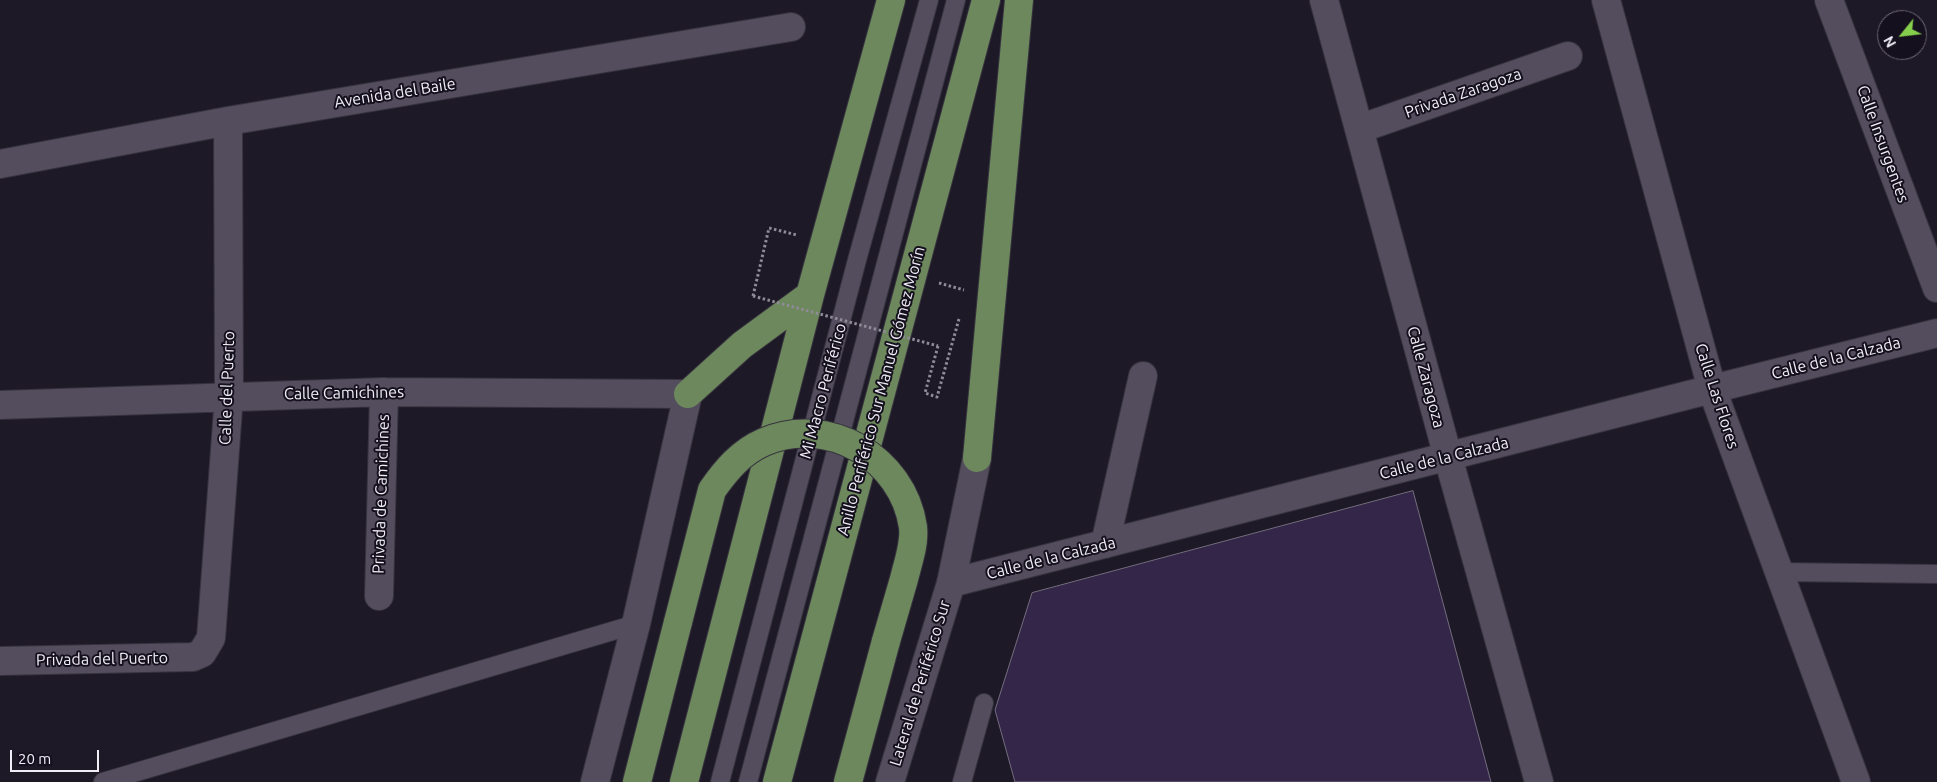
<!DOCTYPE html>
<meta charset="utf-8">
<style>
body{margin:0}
#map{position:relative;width:1937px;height:782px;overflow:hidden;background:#1e1927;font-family:Ubuntu,sans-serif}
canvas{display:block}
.north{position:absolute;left:1877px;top:10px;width:50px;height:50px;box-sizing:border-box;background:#15101d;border:1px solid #6d6874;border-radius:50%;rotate:241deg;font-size:14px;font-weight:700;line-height:20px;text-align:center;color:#f0edf7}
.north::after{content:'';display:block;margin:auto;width:18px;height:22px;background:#85cf4c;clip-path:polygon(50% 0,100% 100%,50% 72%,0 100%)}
.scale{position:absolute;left:10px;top:750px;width:89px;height:22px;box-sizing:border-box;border:2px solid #f0edf7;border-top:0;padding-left:6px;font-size:15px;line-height:18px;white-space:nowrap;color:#f0edf7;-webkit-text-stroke:4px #15101d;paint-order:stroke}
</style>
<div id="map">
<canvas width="1937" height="782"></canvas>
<div class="north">N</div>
<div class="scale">20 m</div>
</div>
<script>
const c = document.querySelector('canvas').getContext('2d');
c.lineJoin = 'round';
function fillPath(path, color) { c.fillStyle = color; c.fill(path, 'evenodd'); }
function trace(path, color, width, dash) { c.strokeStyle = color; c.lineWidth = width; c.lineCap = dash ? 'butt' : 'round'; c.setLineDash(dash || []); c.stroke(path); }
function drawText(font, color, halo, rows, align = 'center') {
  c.font = font + ' Ubuntu,sans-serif'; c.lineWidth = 4; c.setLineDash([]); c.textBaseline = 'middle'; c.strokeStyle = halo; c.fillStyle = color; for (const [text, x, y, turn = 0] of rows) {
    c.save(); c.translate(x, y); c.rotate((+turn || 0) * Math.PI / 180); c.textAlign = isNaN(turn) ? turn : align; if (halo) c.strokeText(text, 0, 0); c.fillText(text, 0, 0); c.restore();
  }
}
const building = new Path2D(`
 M 1413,491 L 1491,782 L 1015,782 L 995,710 L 1032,593 Z`);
fillPath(building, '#332648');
trace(building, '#746e7f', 1);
const service = new Path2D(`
 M 1779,572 L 1937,574
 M 103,782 L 636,624
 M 720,782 L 857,260 L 929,0
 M 748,782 L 956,0
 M 962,782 L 984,703`);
const minor = new Path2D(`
 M 1324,0 L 1448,457 L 1539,782
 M 1606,0 L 1712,389 L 1856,782
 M 1829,0 L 1937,288
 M 1359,129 L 1568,56
 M 0,164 L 228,121 L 791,27
 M 0,405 L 384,392 L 688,394
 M 1105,544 L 1143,376
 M 951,583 L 1712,389 L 1937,333
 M 379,596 L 384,392
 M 0,661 L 193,657 L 202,653 L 211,638 L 229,396 L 228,121`);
const tertiary = new Path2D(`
 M 595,782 L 636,624 L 688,394
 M 890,782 L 951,583 L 977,458`);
const trunk = new Path2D(`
 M 688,394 L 742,345 L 810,295
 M 977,458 L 1019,0
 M 637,782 L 678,622
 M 684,782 L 810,295 L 891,0
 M 777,782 L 986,0
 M 848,782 L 886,641`);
trace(service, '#36333e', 20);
trace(minor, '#36333e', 30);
trace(tertiary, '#36333e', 30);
trace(trunk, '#36333e', 30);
trace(new Path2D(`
 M 939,283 L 964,290
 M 753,296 L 769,228 L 797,235
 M 938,346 L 925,393 L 937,397 L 959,319`), '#8f8b97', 3, [2.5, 2.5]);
trace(service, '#534d5e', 18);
trace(minor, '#534d5e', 28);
trace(tertiary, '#534d5e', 28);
trace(trunk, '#6c885c', 28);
const trunkBridge = new Path2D(`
 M 678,622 L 712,490 C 726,470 741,452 764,442 C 828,414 903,458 913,527 C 915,544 908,562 904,579 C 898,599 892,620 886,641`);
trace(trunkBridge, '#36333e', 30, []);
trace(new Path2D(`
 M 753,296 L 938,346`), '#8f8b97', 3, [2.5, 2.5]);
trace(trunkBridge, '#6c885c', 28);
drawText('16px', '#f0edf7', '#15101d', [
 ["Avenida del Baile",395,93,-9],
 ["Privada Zaragoza",1463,93,-19],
 ["Calle Insurgentes",1883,144,70],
 ["Calle de la Calzada",1836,358,-14],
 ["Calle Zaragoza",1426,377,75],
 ["Calle del Puerto",227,388,-88],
 ["Mi Macro Periférico",823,391,-75],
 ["Anillo Periférico Sur Manuel Gómez Morín",881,391,-75],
 ["Calle Camichines",344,393,-1],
 ["Calle Las Flores",1717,396,72],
 ["Calle de la Calzada",1444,458,-14],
 ["Privada de Camichines",381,494,-88],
 ["Calle de la Calzada",1051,558,-14],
 ["Privada del Puerto",102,659,-1],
 ["Lateral de Periférico Sur",920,683,-73]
]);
</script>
